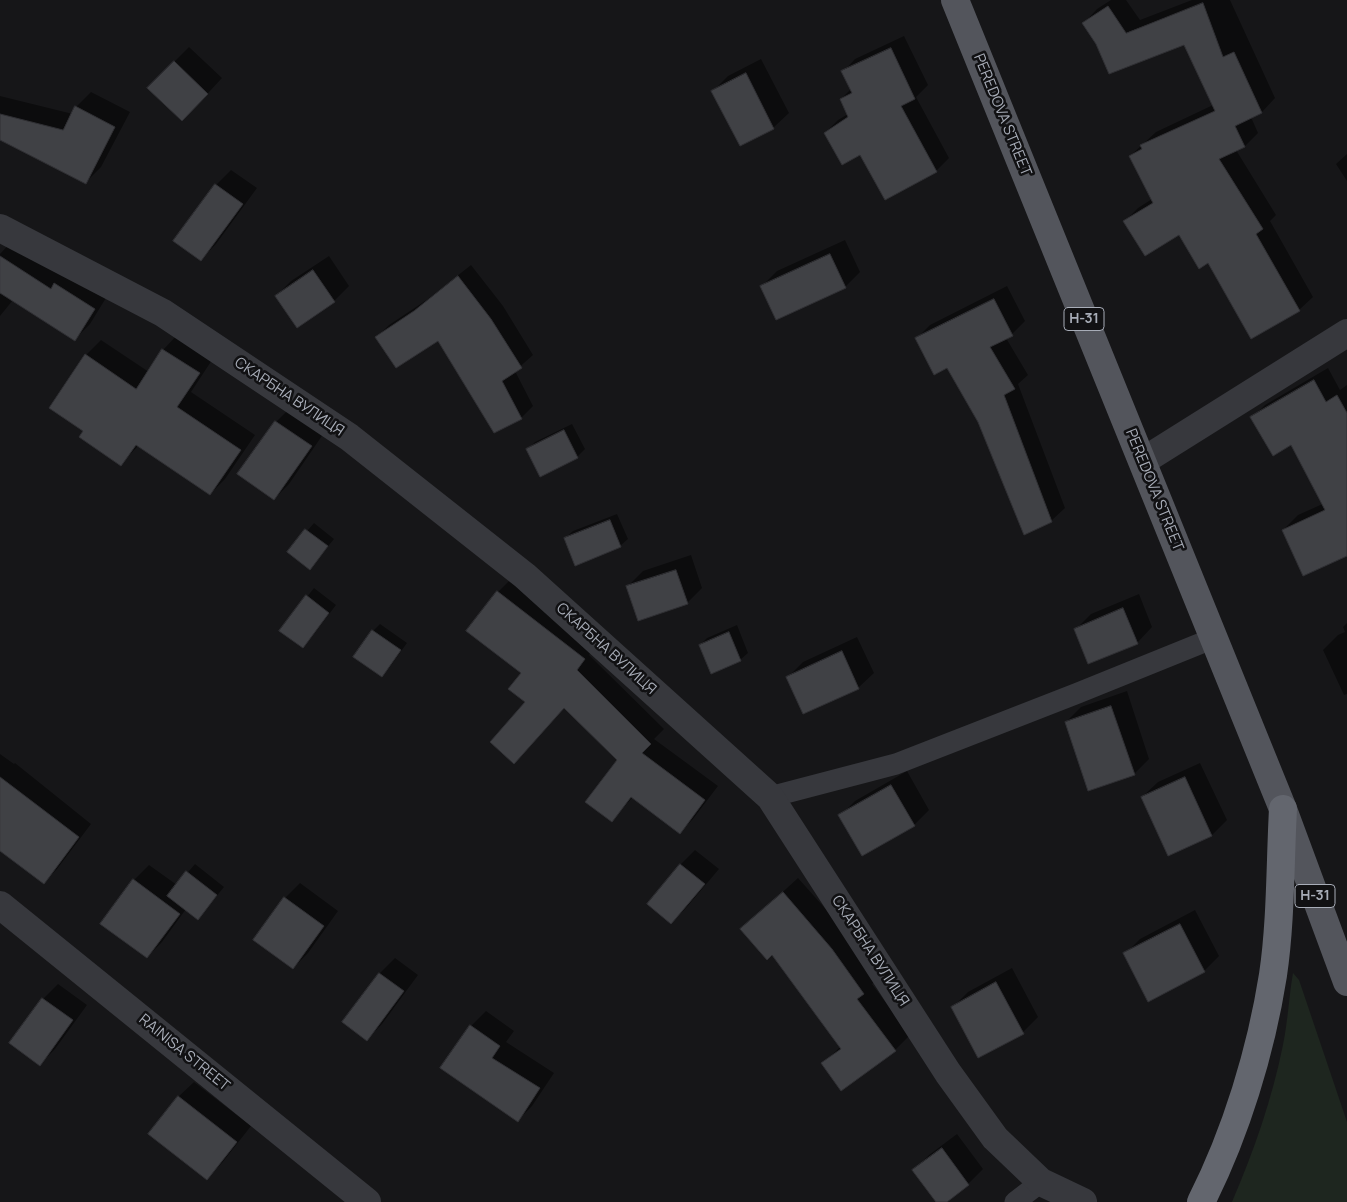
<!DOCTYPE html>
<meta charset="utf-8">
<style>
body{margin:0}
canvas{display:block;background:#161618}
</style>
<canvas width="1347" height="1202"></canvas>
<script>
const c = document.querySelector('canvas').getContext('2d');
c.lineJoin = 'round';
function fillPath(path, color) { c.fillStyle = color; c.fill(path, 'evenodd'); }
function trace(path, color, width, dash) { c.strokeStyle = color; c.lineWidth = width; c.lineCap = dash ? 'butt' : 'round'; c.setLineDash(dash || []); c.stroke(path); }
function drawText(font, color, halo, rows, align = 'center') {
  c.font = font + ' Manrope,sans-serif'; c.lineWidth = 5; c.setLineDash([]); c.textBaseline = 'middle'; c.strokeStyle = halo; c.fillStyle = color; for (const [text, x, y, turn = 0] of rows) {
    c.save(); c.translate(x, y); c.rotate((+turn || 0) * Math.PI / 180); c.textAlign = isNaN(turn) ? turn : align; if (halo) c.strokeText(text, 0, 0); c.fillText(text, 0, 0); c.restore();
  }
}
fillPath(new Path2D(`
 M 1293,973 L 1299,980 L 1347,1122 L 1347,1202 L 1232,1202 C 1254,1151 1272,1099 1283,1045 C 1288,1021 1289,996 1293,973 Z`), '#1e261f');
fillPath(new Path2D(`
 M 1111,0 L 1126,0 L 1140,20 L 1192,0 L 1230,0 L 1275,98 L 1262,112 L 1251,117 L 1258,133 L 1245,146 L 1236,150 L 1276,215 L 1270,221 L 1313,297 L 1299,310 L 1208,262 L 1179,234 L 1125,221 L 1138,208 L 1152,199 L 1130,156 L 1156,132 L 1213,105 L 1185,44 L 1097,44 L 1084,23 L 1097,9 Z
 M 904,36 L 928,85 L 916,97 L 949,158 L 936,171 L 860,153 L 825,133 L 838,120 L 848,114 L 841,99 L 851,89 L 843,72 L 855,59 Z
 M 189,47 L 222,78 L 197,105 L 174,62 Z
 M 761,59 L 789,113 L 773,128 L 713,91 L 728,76 Z
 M 91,92 L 130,112 L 101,167 L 86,182 L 0,139 L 0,96 L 73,114 L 76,107 Z
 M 1347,154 L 1347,181 L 1336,164 Z
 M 231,170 L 257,188 L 216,244 L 201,259 L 175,241 L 216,185 Z
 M 13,240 L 109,293 L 90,324 L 75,339 L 13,300 L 0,316 L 0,254 Z
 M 845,240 L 860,272 L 845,287 L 762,286 L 777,271 Z
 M 329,256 L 349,286 L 334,301 L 297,326 L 276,296 L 291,281 Z
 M 471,265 L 503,306 L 533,355 L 515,371 L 533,406 L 521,418 L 438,339 L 377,337 L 389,325 L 428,299 Z
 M 1007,286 L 1025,321 L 1012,334 L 1006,338 L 1028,375 L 1018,384 L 1065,508 L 1051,521 L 979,421 L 947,367 L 917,338 L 930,325 Z
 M 178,334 L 214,357 L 191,392 L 255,435 L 225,479 L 210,494 L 138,446 L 120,465 L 85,431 L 86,355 L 101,340 L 149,372 L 163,350 Z
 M 1328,368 L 1340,390 L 1347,385 L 1347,485 L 1292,443 L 1252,418 L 1265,405 Z
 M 291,407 L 326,430 L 289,484 L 274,499 L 276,422 Z
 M 572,424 L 585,449 L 577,457 L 541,475 L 528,449 L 535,442 Z
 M 1347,493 L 1347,555 L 1283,530 L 1298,515 Z
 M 617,514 L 628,539 L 620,546 L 565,538 L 573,531 Z
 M 314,523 L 334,539 L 310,568 L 289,552 Z
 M 691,555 L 702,588 L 687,603 L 628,586 L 643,571 Z
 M 511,579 L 597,645 L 589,655 L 664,729 L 654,739 L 718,786 L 693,819 L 679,833 L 633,797 L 612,820 L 619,760 L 564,707 L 527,702 L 523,673 L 498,592 Z
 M 314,588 L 336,605 L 310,639 L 281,630 Z
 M 1139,594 L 1152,627 L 1137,643 L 1076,629 L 1091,614 Z
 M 1347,623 L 1347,694 L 1344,695 L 1323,650 L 1338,635 L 1345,632 L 1343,627 Z
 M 380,624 L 407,643 L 389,668 L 382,675 L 373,631 Z
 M 737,625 L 748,653 L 740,660 L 700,645 L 707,638 Z
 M 857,637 L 874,673 L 858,688 L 804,713 L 788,677 L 803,662 Z
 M 1127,691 L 1149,759 L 1134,774 L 1066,722 L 1081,707 Z
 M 0,754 L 14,764 L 15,763 L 91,824 L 57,869 L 44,882 L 0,846 Z
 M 1200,763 L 1227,820 L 1212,835 L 1142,797 L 1158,782 Z
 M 907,771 L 929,810 L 914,825 L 840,816 L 855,801 Z
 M 695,850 L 719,869 L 686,908 L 671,923 L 680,865 Z
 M 195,864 L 224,887 L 198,919 L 186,909 L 162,942 L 147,957 L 134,880 L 149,865 L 177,885 Z
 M 798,878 L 847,933 L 878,978 L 872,984 L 910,1035 L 895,1050 L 823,1064 L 841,1046 L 773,953 L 742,929 Z
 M 300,883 L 338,911 L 308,953 L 293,968 L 285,898 Z
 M 1195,910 L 1219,956 L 1204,971 L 1125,954 L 1140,939 Z
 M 395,958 L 418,975 L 382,1024 L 367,1039 L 344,1022 L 380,973 Z
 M 1012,968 L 1038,1017 L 1023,1032 L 953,1007 L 968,992 Z
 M 58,984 L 87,1005 L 55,1049 L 40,1064 L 43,999 Z
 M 486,1011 L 514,1031 L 506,1042 L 554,1073 L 532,1106 L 517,1121 L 471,1026 Z
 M 194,1082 L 251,1126 L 222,1163 L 207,1178 L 178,1097 Z
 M 957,1134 L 983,1169 L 968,1184 L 944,1202 L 937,1202 L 914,1170 L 929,1155 Z`), '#0007');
const building = new Path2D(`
 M 1203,3 L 1223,57 L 1234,52 L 1262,113 L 1235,126 L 1245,147 L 1219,159 L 1263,229 L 1256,234 L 1300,311 L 1251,339 L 1208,263 L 1199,269 L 1179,235 L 1145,256 L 1123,221 L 1153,203 L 1129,156 L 1142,149 L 1140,145 L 1215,111 L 1184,45 L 1109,74 L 1096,44 L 1082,23 L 1108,6 L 1126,33 Z
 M 891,48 L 915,99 L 901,106 L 937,172 L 885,200 L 860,155 L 842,165 L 824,133 L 848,117 L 840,99 L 852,93 L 841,71 Z
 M 174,61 L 208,94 L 182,121 L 147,88 Z
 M 746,73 L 774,129 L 740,146 L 711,91 Z
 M 75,106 L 115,127 L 86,184 L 0,140 L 0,114 L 63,130 Z
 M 215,184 L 243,204 L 201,261 L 173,241 Z
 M 830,254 L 846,288 L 776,320 L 760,286 Z
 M 0,256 L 51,289 L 54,283 L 95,309 L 75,341 L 0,293 Z
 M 313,270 L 335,302 L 297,328 L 275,296 Z
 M 458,276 L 491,319 L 522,368 L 502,381 L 522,419 L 494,433 L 438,341 L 396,368 L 375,337 L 414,311 Z
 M 994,299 L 1013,336 L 990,347 L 1015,389 L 1004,395 L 1052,522 L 1024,535 L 978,422 L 947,368 L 934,375 L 915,338 Z
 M 162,349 L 200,373 L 177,407 L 241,450 L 210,495 L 136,445 L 121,466 L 79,437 L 83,431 L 49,408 L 85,354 L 136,389 Z
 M 1314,380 L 1326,402 L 1337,395 L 1347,413 L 1347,556 L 1303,576 L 1282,530 L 1325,510 L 1291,445 L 1273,456 L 1250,417 Z
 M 275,421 L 312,446 L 274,500 L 237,474 Z
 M 564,430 L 578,458 L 540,477 L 526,449 Z
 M 610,520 L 621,547 L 575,566 L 564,538 Z
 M 305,529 L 328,546 L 310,570 L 287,552 Z
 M 676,570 L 688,604 L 638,621 L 626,586 Z
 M 497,591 L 585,659 L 577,670 L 651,744 L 642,753 L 705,800 L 680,834 L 631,797 L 612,822 L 585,802 L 617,760 L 564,708 L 514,764 L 490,742 L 525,702 L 508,689 L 521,673 L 466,631 Z
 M 306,595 L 329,613 L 303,648 L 279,631 Z
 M 1123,608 L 1138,644 L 1088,664 L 1074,629 Z
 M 372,630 L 401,650 L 382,677 L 353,657 Z
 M 729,632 L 741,661 L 711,674 L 699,645 Z
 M 842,651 L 859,689 L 803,714 L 786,677 Z
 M 1111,706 L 1135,775 L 1088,791 L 1065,722 Z
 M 0,777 L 79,837 L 44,884 L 0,851 Z
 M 1185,777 L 1212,836 L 1168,856 L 1141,797 Z
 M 891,785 L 915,826 L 862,856 L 838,815 Z
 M 680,864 L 705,884 L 671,924 L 647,904 Z
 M 186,871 L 217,895 L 198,920 L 167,896 Z
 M 133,879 L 180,914 L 147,958 L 100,924 Z
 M 783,892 L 832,949 L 864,994 L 857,999 L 896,1051 L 841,1091 L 821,1063 L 841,1049 L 772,955 L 767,960 L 740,929 Z
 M 284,897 L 324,926 L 293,969 L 253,940 Z
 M 1180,924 L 1205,972 L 1148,1002 L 1123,953 Z
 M 379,973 L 404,991 L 367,1041 L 342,1022 Z
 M 996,982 L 1024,1034 L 978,1058 L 951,1007 Z
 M 42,998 L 73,1020 L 40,1066 L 9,1043 Z
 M 470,1025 L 500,1046 L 492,1058 L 540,1088 L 518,1122 L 440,1068 Z
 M 178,1096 L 237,1142 L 207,1180 L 148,1134 Z
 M 942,1148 L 969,1185 L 947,1202 L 936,1202 L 912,1170 Z`);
fillPath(building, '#404145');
trace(building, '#303034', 1);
trace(new Path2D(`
 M 770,797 L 896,764 L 1078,693 L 1214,638
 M 1015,1202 L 1041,1182`), '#37383d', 21);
trace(new Path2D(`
 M 0,228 L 163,313 L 349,437 L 525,576 L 770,797 L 948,1073 L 995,1138 L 1041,1182 L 1083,1202
 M 1143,461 L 1347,333
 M 0,905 L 367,1202`), '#37383d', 28);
trace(new Path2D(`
 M 955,0 L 1283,809 L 1347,982`), '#53555c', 28);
trace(new Path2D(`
 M 1201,1202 C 1236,1133 1261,1051 1273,975 C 1281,921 1280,864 1283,809`), '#63666e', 28);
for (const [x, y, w] of [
 [1084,319,40],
 [1315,896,40]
]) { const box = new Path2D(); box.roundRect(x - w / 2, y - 11.5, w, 23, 4); c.fillStyle = '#111113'; c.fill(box); trace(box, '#a8adb8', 1); }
drawText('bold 14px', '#a8adb8', null, [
 ["Н-31",1084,319],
 ["Н-31",1315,896]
]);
drawText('15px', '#a8adb8', '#111113', [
 ["PEREDOVA STREET",1002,115,68],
 ["СКАРБНА ВУЛИЦЯ",289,397,34],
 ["PEREDOVA STREET",1154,490,68],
 ["СКАРБНА ВУЛИЦЯ",606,649,42],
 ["СКАРБНА ВУЛИЦЯ",870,951,57],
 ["RAINISA STREET",184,1053,39]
]);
</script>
